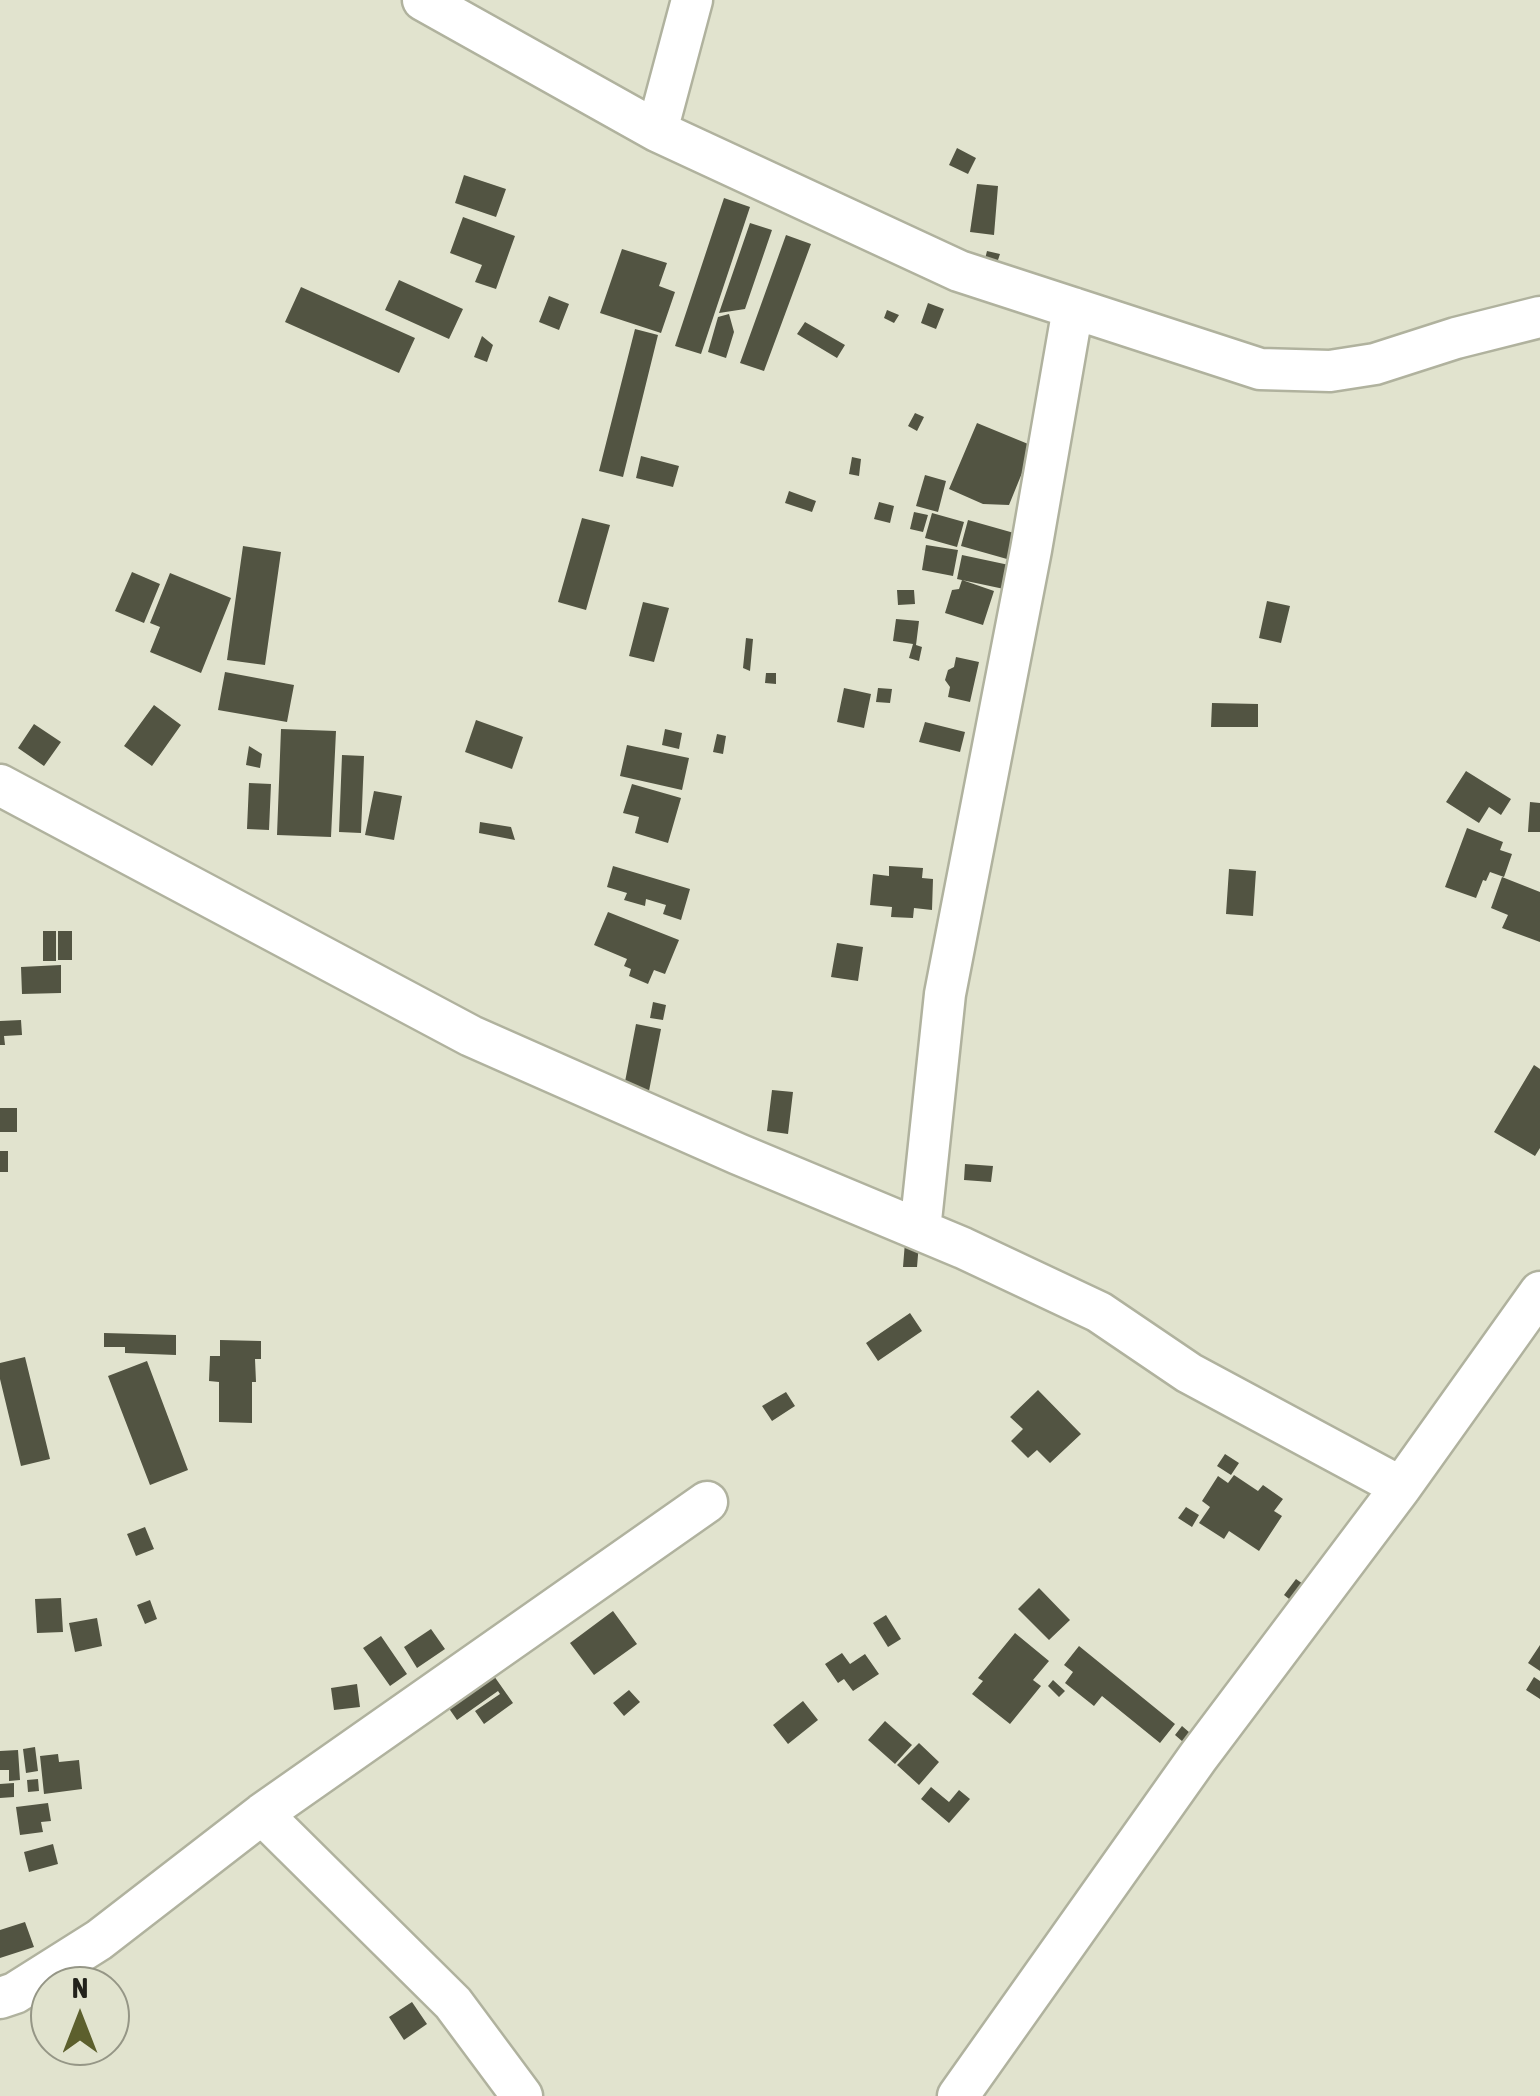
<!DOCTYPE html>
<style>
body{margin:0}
#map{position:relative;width:1540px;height:2096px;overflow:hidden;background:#e1e3ce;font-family:"Asap Condensed",sans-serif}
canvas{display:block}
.north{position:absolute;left:30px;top:1966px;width:100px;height:100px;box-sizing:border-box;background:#e1e3ce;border:2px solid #959686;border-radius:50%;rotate:0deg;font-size:28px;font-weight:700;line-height:40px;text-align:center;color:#22221b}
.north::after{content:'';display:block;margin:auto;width:35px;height:45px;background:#5c5f2d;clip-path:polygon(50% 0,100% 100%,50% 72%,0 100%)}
</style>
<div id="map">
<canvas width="1540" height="2096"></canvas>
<div class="north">N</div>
</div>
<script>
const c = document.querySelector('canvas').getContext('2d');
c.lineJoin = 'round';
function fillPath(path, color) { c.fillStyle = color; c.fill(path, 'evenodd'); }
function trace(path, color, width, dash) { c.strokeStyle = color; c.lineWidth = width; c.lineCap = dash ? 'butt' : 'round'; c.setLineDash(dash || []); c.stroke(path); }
fillPath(new Path2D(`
 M 957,148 L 976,158 L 968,174 L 949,165 Z
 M 464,175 L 506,189 L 496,217 L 455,203 Z
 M 977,184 L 998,186 L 994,235 L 970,232 Z
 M 724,198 L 750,207 L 701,354 L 675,346 Z
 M 463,217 L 515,236 L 496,289 L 475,282 L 482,265 L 450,253 Z
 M 750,223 L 772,230 L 745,309 L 719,313 Z
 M 786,235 L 811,244 L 764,371 L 740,363 Z
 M 622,249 L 667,263 L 659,286 L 675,292 L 661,333 L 600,313 Z
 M 987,251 L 1000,254 L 997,263 L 985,259 Z
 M 399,280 L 463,309 L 449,339 L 385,310 Z
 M 301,287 L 415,338 L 399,373 L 285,322 Z
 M 549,296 L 569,304 L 559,330 L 539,322 Z
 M 928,303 L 944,309 L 936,329 L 921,323 Z
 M 887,310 L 899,315 L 894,323 L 884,318 Z
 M 729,314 L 734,332 L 726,358 L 708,352 L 718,317 Z
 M 805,322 L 845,345 L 837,358 L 797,334 Z
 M 635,329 L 658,335 L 623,477 L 599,471 Z
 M 482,336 L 493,345 L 487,362 L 474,357 Z
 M 915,413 L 924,417 L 917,431 L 908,426 Z
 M 977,423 L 1033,446 L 1009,505 L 983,504 L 949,489 Z
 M 641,456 L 679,466 L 673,487 L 636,478 Z
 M 852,457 L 861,459 L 859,476 L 849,474 Z
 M 925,475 L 946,481 L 938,512 L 916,506 Z
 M 789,491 L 816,501 L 812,512 L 785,503 Z
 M 879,502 L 894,506 L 890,523 L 874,519 Z
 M 914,512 L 928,515 L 923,532 L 910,529 Z
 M 932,513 L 964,522 L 957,547 L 925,538 Z
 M 582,518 L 610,525 L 586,610 L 558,602 Z
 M 968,520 L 1014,533 L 1007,559 L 961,546 Z
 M 926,545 L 958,550 L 953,576 L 922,570 Z
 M 243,546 L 281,552 L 265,665 L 227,660 Z
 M 962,555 L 1009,565 L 1004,589 L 957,579 Z
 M 132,572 L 160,584 L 144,623 L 115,611 Z
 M 170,573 L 231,598 L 201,673 L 150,652 L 160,627 L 150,623 Z
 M 962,580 L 994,591 L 983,625 L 945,613 L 952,590 L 959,589 Z
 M 897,590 L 914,590 L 915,604 L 898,605 Z
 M 1267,601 L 1290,606 L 1281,643 L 1259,638 Z
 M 643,602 L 669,608 L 654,662 L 629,656 Z
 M 896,619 L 919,621 L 916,645 L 922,647 L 919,661 L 909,658 L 913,644 L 893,641 Z
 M 746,638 L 753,639 L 750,671 L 743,668 Z
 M 956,657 L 979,662 L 970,702 L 948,697 L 950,687 L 945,680 L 948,670 L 954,667 Z
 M 225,672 L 294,685 L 287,722 L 218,710 Z
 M 766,673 L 776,673 L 776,684 L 765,683 Z
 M 844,688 L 871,694 L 864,728 L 837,722 Z
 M 878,688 L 892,689 L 890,703 L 876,702 Z
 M 1212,703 L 1258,704 L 1258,727 L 1211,727 Z
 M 154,705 L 181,725 L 152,766 L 124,746 Z
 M 476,720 L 523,737 L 512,769 L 465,752 Z
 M 925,722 L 965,732 L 960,752 L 919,742 Z
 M 34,724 L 61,742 L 44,766 L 18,748 Z
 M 281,729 L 336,731 L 331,837 L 277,835 Z
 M 665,729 L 682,733 L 679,749 L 662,745 Z
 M 717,734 L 726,736 L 723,754 L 713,752 Z
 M 627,745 L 689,758 L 682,790 L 620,776 Z
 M 249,746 L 262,754 L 260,768 L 246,765 Z
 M 342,755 L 364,756 L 361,833 L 339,832 Z
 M 1466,771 L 1511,799 L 1501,815 L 1489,807 L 1479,823 L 1446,802 Z
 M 249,783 L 271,784 L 269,830 L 247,829 Z
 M 632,784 L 681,798 L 668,843 L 635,833 L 639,817 L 623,813 Z
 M 374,791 L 402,796 L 394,840 L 365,835 Z
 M 1530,802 L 1540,803 L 1540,832 L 1528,832 Z
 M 480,822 L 511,827 L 515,840 L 479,833 Z
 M 1467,828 L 1503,842 L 1500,850 L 1512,854 L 1504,877 L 1490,872 L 1486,881 L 1483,880 L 1476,898 L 1445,887 Z
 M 613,866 L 690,889 L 681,920 L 663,914 L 666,905 L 646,899 L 645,906 L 624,900 L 627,893 L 607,887 Z
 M 889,866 L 923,868 L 922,878 L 933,879 L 932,910 L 914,908 L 913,918 L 891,917 L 892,907 L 870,905 L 873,874 L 889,876 Z
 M 1229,869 L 1256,871 L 1253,916 L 1226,914 Z
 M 1502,877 L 1540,892 L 1540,942 L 1502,928 L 1508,915 L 1491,908 Z
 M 608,912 L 679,940 L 665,974 L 654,970 L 648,984 L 629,976 L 631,969 L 624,966 L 627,959 L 594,945 Z
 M 43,931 L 56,931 L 56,961 L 43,961 Z
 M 58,931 L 72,931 L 72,960 L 58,960 Z
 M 837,943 L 863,947 L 858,981 L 831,977 Z
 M 61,965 L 61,993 L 22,994 L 21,967 Z
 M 653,1002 L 666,1005 L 663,1020 L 650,1018 Z
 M 21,1020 L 22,1035 L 4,1036 L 5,1045 L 0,1045 L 0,1021 Z
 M 636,1024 L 661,1029 L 649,1091 L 624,1087 Z
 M 1534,1065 L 1540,1069 L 1540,1148 L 1535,1156 L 1494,1132 Z
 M 772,1090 L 793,1092 L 788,1134 L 767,1131 Z
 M 0,1108 L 17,1108 L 17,1132 L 0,1132 Z
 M 0,1151 L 8,1151 L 8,1172 L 0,1172 Z
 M 965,1164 L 993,1166 L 991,1182 L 964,1180 Z
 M 905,1242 L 919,1243 L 917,1267 L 903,1267 Z
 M 910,1313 L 922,1331 L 878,1361 L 866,1343 Z
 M 104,1333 L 176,1335 L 176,1355 L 125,1353 L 125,1347 L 104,1347 Z
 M 220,1340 L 261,1341 L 261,1359 L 255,1359 L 256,1382 L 252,1382 L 252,1423 L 219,1422 L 219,1382 L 209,1381 L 210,1356 L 220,1356 Z
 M 25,1357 L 50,1459 L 21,1466 L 0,1379 L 0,1363 Z
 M 147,1361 L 188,1470 L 150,1485 L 108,1376 Z
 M 1038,1390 L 1081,1434 L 1050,1463 L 1037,1450 L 1028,1458 L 1011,1441 L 1023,1429 L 1010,1417 Z
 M 786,1392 L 795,1406 L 772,1421 L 762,1406 Z
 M 1225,1454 L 1239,1463 L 1231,1475 L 1217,1466 Z
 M 1234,1475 L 1258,1491 L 1263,1485 L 1283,1499 L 1274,1511 L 1282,1516 L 1259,1551 L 1229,1531 L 1224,1539 L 1199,1523 L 1210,1507 L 1202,1501 L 1218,1476 L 1228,1483 Z
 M 1186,1507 L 1199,1515 L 1192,1527 L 1178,1518 Z
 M 145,1527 L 154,1549 L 136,1556 L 127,1534 Z
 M 1296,1579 L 1310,1589 L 1297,1605 L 1284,1595 Z
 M 1039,1588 L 1070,1620 L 1049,1640 L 1018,1609 Z
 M 61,1598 L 63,1632 L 37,1633 L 35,1599 Z
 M 150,1600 L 157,1619 L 145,1624 L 137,1605 Z
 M 613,1611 L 637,1644 L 594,1675 L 570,1643 Z
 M 886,1615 L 901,1639 L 888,1647 L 873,1623 Z
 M 97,1618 L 102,1646 L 75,1652 L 69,1623 Z
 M 431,1629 L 445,1649 L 417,1668 L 404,1647 Z
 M 1015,1633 L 1049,1661 L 1033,1680 L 1041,1686 L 1010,1724 L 972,1694 L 983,1681 L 978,1678 Z
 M 381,1636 L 407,1674 L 390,1686 L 363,1648 Z
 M 1540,1645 L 1540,1671 L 1528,1663 Z
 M 1079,1646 L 1175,1724 L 1160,1743 L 1102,1696 L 1094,1706 L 1065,1683 L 1073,1672 L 1064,1665 Z
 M 842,1653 L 850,1664 L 865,1654 L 879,1674 L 853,1691 L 844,1679 L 838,1683 L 825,1664 Z
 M 487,1666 L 513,1703 L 484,1724 L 475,1711 L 500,1694 L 498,1691 L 457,1720 L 441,1697 Z
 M 1534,1677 L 1540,1681 L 1540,1699 L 1526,1690 Z
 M 1053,1680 L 1065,1691 L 1059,1697 L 1048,1686 Z
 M 357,1684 L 360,1707 L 334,1710 L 331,1688 Z
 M 629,1690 L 640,1702 L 624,1716 L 613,1703 Z
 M 803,1701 L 818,1720 L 788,1744 L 773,1725 Z
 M 885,1721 L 912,1745 L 895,1764 L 868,1740 Z
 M 1182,1726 L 1197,1739 L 1190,1748 L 1175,1735 Z
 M 919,1743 L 939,1762 L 919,1785 L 897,1765 Z
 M 35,1747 L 38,1771 L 26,1773 L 23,1749 Z
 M 18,1750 L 20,1780 L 9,1781 L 9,1770 L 0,1770 L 0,1751 Z
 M 58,1754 L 59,1762 L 79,1760 L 82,1789 L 44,1794 L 40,1756 Z
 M 38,1779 L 39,1791 L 28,1792 L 27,1780 Z
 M 14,1783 L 14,1797 L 0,1798 L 0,1784 Z
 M 931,1787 L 949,1802 L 959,1790 L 970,1799 L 949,1823 L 921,1799 Z
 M 48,1803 L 51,1821 L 41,1822 L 43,1832 L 20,1835 L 16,1807 Z
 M 53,1844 L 58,1864 L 29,1872 L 24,1852 Z
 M 25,1922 L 34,1947 L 0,1958 L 0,1930 Z
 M 412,2002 L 427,2024 L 404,2040 L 389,2017 Z`), '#525442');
const minor = new Path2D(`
 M 423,0 L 657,131 L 959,271 L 1260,369 L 1330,371 L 1375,364 L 1456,338 L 1540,317
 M 657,131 L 692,0
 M 0,785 L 471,1036 L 738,1154 L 963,1248 L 1099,1312 L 1189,1373 L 1401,1487
 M 920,1230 L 945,994 L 1031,550 L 1073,308
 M 262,1814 L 453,2003 L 522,2096
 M 0,1998 L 15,1993 L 99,1940 L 262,1814 L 707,1502
 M 958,2096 L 1198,1757 L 1401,1487 L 1540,1292`);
trace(minor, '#b0b29e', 45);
trace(minor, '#fff', 40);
</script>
